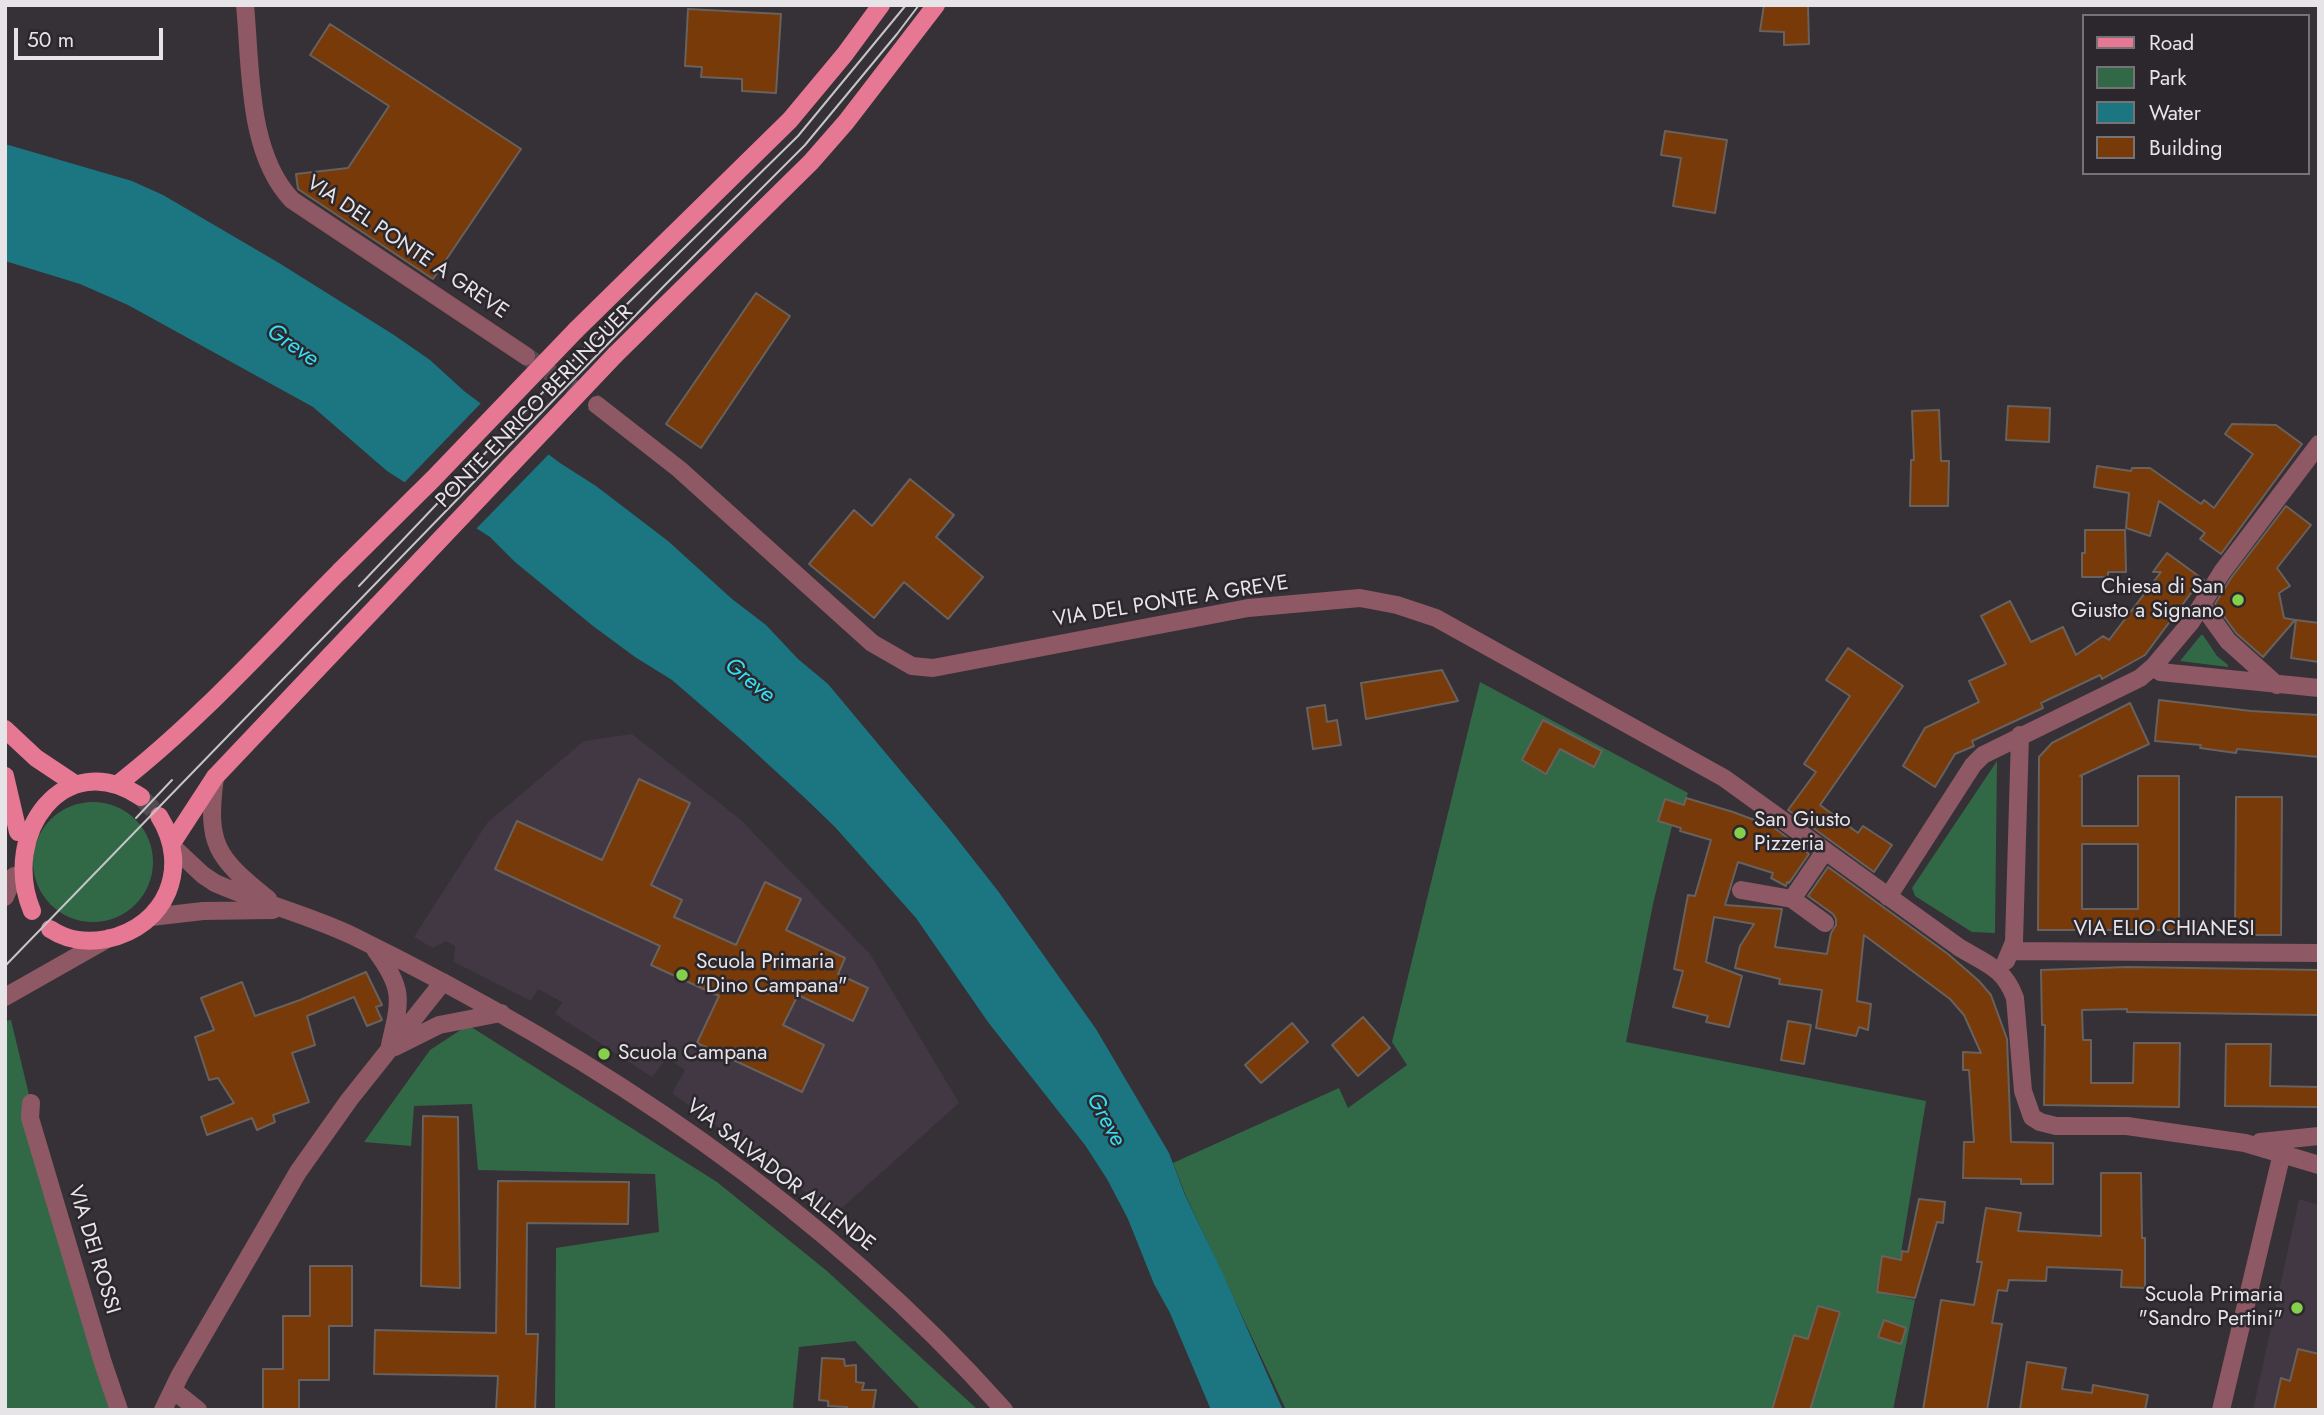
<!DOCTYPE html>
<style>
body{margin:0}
#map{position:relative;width:2324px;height:1415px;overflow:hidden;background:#353137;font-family:Jost,sans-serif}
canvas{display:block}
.frame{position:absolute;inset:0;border:7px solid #e6e4e7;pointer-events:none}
.legend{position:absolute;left:2082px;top:14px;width:228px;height:161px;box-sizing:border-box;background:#2b272d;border:2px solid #767377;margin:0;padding:9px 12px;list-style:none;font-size:21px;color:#e6e4e7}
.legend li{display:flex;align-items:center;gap:14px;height:35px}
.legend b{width:35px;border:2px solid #767377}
.scale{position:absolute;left:14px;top:28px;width:149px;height:32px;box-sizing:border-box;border:4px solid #e6e4e7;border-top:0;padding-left:9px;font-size:21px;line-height:24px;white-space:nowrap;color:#e6e4e7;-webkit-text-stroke:5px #2b272d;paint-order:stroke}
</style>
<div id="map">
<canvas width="2324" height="1415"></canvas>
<div class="frame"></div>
<ul class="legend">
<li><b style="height:9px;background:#e67894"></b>Road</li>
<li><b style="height:19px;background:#316846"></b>Park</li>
<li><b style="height:19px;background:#1b7682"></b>Water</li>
<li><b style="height:19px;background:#773a08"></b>Building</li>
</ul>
<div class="scale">50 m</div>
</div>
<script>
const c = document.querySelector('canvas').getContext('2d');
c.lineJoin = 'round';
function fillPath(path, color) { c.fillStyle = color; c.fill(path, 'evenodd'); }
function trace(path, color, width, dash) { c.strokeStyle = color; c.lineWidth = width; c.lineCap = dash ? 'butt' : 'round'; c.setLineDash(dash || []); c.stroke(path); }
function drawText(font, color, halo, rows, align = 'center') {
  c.font = font + ' Jost,sans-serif'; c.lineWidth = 5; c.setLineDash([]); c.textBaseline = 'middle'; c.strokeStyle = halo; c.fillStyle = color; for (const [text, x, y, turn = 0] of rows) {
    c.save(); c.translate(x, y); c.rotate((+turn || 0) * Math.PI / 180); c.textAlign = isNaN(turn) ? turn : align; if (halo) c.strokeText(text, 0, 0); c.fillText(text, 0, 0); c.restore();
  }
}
fillPath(new Path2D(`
 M 632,734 L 741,820 L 870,954 L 959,1103 L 835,1214 L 672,1093 L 685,1070 L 667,1058 L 652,1077 L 555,1014 L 562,1002 L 538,989 L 531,1001 L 454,962 L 455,946 L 446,941 L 433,948 L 414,937 L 487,823 L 584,741 Z
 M 2299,1199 L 2319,1205 L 2319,1410 L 2253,1410 Z`), '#413843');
fillPath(new Path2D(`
 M 2201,635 L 2203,635 L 2217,656 L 2228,665 L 2228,667 L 2180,661 Z
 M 1480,682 L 1688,793 L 1684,804 L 1665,799 L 1658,821 L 1672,826 L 1653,904 L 1626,1042 L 1926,1101 L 1900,1259 L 1882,1256 L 1876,1292 L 1915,1300 L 1893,1410 L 1286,1410 L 1186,1196 L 1173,1163 L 1339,1088 L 1348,1108 L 1407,1065 L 1392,1042 Z
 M 1997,761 L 1995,933 L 1972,932 L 1915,896 L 1912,888 Z
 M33 862a60 60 0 1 1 120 0a60 60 0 1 1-120 0Z
 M 11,1020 L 31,1103 L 118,1410 L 5,1410 L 5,1021 Z
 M 468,1025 L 717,1182 L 827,1271 L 978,1410 L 921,1410 L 855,1341 L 799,1347 L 793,1407 L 796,1410 L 555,1410 L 556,1248 L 659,1232 L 655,1174 L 478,1170 L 472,1104 L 414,1106 L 411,1146 L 364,1142 L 430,1050 Z`), '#316846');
fillPath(new Path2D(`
 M 5,144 L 132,181 L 163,195 L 279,263 L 394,335 L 430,360 L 464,391 L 560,463 L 596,486 L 668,541 L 732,599 L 766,625 L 798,659 L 828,684 L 950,830 L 998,891 L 1096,1029 L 1169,1153 L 1185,1195 L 1224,1276 L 1283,1410 L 1211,1410 L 1170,1313 L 1154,1284 L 1128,1219 L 1107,1179 L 1085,1145 L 988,1022 L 916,918 L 835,827 L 807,800 L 745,743 L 672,680 L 635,657 L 593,626 L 515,562 L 490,537 L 387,471 L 313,407 L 128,305 L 80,284 L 5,261 Z`), '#1b7682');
fillPath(new Path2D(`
 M 483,401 L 551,452 L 474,531 L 402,485 Z`), '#353137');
const building = new Path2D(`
 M 1764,5 L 1808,5 L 1809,44 L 1784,45 L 1784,32 L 1760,31 Z
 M 688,9 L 781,14 L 776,93 L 742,91 L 742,79 L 701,77 L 702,67 L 685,66 Z
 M 330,24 L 521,149 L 433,279 L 298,189 L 296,174 L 348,168 L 389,106 L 310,55 Z
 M 1665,131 L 1727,140 L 1715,213 L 1673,206 L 1681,158 L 1661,155 Z
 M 756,293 L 790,316 L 701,448 L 666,424 Z
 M 2008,406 L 2050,408 L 2049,442 L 2006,440 Z
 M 1939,410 L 1941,461 L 1949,461 L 1948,506 L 1910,506 L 1911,460 L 1914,460 L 1912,411 Z
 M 2232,424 L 2276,425 L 2302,444 L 2221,554 L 2200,539 L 2205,533 L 2159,501 L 2150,536 L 2126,528 L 2129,493 L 2094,487 L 2097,466 L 2131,471 L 2132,468 L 2150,468 L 2201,504 L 2204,500 L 2214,508 L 2253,454 L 2225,434 Z
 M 910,479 L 954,515 L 936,537 L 983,577 L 948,619 L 904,582 L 874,618 L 809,564 L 854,510 L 872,526 Z
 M 2286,506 L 2311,525 L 2277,568 L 2290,586 L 2279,593 L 2284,618 L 2295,620 L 2263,657 L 2236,633 L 2215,604 L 2231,578 Z
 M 2085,530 L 2125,530 L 2126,572 L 2108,572 L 2108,577 L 2082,577 L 2082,553 L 2085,553 Z
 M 2167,553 L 2204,580 L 2202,583 L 2200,581 L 2145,655 L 2102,679 L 2100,675 L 2041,703 L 2043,708 L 1972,741 L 1974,746 L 1955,754 L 1935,787 L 1903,766 L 1925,728 L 1979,702 L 1969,681 L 2006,664 L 1981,616 L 2010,601 L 2031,642 L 2063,627 L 2076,655 L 2103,636 L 2109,640 L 2161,572 L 2153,572 Z
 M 2296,620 L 2319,623 L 2319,662 L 2291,658 Z
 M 1848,648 L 1903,686 L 1820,805 L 1858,833 L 1863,826 L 1892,845 L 1874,872 L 1788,810 L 1816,772 L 1804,764 L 1850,696 L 1826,680 Z
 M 1442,670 L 1458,701 L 1366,719 L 1361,683 Z
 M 2159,700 L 2251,711 L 2319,715 L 2319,757 L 2237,749 L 2236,753 L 2200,748 L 2201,745 L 2155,741 Z
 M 2130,703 L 2149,744 L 2080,776 L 2082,776 L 2082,826 L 2138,826 L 2138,776 L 2179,776 L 2179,930 L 2038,930 L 2039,757 L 2052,743 ZM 2082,844 L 2138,844 L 2138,909 L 2082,909 Z
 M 1325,705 L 1327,722 L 1337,720 L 1341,745 L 1313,749 L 1307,708 Z
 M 1543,720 L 1602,751 L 1594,767 L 1560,749 L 1546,774 L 1522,760 Z
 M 639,779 L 690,803 L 651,885 L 682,900 L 674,917 L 736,945 L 765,882 L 801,899 L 786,930 L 845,958 L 838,974 L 868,988 L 853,1021 L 798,995 L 783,1025 L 824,1045 L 802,1092 L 697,1043 L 719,996 L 651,965 L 660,946 L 495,869 L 517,821 L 602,860 Z
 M 2236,797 L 2282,797 L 2281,935 L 2235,935 Z
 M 1686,798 L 1733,812 L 1773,827 L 1809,854 L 1789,883 L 1787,882 L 1786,886 L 1771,878 L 1773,873 L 1738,862 L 1725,905 L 1782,909 L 1775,947 L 1827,954 L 1831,933 L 1836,925 L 1836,919 L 1833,914 L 1808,896 L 1828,867 L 1948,954 L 1979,981 L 1991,995 L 2007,1039 L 2011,1142 L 2053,1143 L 2053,1184 L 2021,1184 L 2021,1179 L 1963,1178 L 1964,1142 L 1974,1142 L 1969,1070 L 1963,1070 L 1963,1052 L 1981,1053 L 1964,1015 L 1950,999 L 1864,935 L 1857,1001 L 1871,1004 L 1868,1030 L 1859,1027 L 1856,1036 L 1816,1028 L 1822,990 L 1779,984 L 1780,979 L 1735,968 L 1740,946 L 1754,924 L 1714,917 L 1706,962 L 1742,976 L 1729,1027 L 1706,1022 L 1708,1016 L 1673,1007 L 1683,971 L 1674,969 L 1688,895 L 1695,896 L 1711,840 L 1680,831 L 1681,828 L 1658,821 L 1665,799 L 1684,805 Z
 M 2128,967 L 2319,970 L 2319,1015 L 2127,1012 L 2127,1009 L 2082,1010 L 2083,1040 L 2091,1040 L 2091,1083 L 2133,1083 L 2134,1043 L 2180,1043 L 2179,1107 L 2044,1105 L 2045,1025 L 2042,1025 L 2041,970 Z
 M 366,972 L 382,1005 L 376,1007 L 382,1020 L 367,1026 L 354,997 L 307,1016 L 315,1045 L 292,1053 L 309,1102 L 273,1115 L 275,1122 L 257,1130 L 252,1118 L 207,1135 L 201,1117 L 234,1103 L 218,1078 L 209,1080 L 195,1037 L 214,1030 L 201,998 L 242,982 L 255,1016 L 300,1000 Z
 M 1363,1017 L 1390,1048 L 1358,1076 L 1332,1045 Z
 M 1788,1021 L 1811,1025 L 1804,1064 L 1781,1060 Z
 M 1292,1023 L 1308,1042 L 1261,1083 L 1245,1065 Z
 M 2226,1044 L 2271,1044 L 2270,1086 L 2319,1087 L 2319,1107 L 2225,1106 Z
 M 423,1116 L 458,1117 L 460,1288 L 421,1286 Z
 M 2101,1173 L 2141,1173 L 2142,1238 L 2145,1238 L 2145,1288 L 2121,1287 L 2122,1270 L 2047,1267 L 2046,1281 L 2009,1280 L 2007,1291 L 1998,1290 L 1992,1323 L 2002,1324 L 1987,1410 L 1923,1410 L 1941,1300 L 1974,1305 L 1982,1262 L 1977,1262 L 1986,1208 L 2021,1213 L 2018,1231 L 2101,1236 Z
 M 498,1181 L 629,1182 L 628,1224 L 527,1223 L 526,1334 L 538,1334 L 535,1410 L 496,1410 L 498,1376 L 374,1374 L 375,1330 L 496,1333 Z
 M 1919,1199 L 1945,1202 L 1943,1223 L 1937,1222 L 1915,1298 L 1877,1292 L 1882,1256 L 1901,1260 L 1902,1251 L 1908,1252 Z
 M 310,1266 L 352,1266 L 352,1326 L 329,1326 L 329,1380 L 299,1380 L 299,1410 L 263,1410 L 263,1369 L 283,1369 L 283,1316 L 310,1316 Z
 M 1818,1306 L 1840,1312 L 1810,1410 L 1772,1410 L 1794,1335 L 1808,1339 Z
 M 1884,1320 L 1906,1328 L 1901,1344 L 1878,1337 Z
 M 2298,1349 L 2319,1354 L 2319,1410 L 2274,1410 L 2281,1378 L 2290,1381 Z
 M 822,1358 L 844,1359 L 845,1366 L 856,1365 L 856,1382 L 864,1383 L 862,1390 L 876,1390 L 873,1410 L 847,1410 L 847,1407 L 828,1406 L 828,1401 L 819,1400 Z
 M 2027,1362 L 2066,1368 L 2062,1389 L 2092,1393 L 2093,1385 L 2148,1395 L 2145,1410 L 2020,1410 Z`);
fillPath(building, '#773a08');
trace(building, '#68615d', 2);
trace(new Path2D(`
 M 526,356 L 597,405`), '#504c51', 18, [18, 9]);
trace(new Path2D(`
 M 141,797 L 159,816`), '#504c51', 18, [18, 9]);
trace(new Path2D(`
 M 245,5 C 251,67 247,153 292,200 L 526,356
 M 597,405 L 679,469 L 872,643 L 912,666 L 933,668 L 1248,608 L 1360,598 L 1397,605 L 1436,618 L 1724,778 L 1960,948 C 1987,964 2004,968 2015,998 L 2023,1091 L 2032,1117 L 2040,1122 L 2056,1126 L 2127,1126 L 2245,1143 L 2319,1165
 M 2202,605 L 2228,641 L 2277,685
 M 2154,666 L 2160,672 L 2319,688
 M 215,777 C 206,845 216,857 268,899
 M 173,847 L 203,875 L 215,883 C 260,903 309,915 353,936 C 597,1056 823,1206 1004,1410
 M 1825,851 L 1792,899 L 1825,923
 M 1741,890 L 1792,899
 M 5,897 L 14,876
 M 1888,897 L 1973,765 L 1983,755 L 2140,678 L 2154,666 L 2191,622 L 2222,572 L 2319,444
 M 151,917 L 203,911 L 273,910
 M 376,951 C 405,990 400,1001 390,1045
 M 2010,951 L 2319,953
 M 2006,961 L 2014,942 L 2020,735
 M 5,997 L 109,938
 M 395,1047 L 439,1025 L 501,1013
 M 31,1103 L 30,1118 L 103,1363 L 119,1410
 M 2260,1142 L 2319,1136
 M 173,1390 L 198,1410
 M 163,1410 L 180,1375 L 298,1172 L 349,1100 L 443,982
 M 2221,1410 L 2282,1153`), '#8e5864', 18);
trace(new Path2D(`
 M 576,330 L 790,120 L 845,54 L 881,5
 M 615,355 L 811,162 L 846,122 L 936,5
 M 5,729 L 36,758 L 75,784
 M 5,776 L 18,832
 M 118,784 C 199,721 268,643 340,571
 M 172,843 L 215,777 L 377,606
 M 32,911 C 0,834 64,745 141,797
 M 50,929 C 68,941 86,943 107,939 C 167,926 191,867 159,816`), '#e67894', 18);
trace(new Path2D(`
 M 359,586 L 622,309 L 798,136 L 906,5
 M 136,818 L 172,780
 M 5,966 L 665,285 L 805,145 L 897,34 L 919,5`), '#c6c4c7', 2);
trace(new Path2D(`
 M 340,571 L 433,479 L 576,330
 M 377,606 L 615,355`), '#e67894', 18);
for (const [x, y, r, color] of [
 [2238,600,7,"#85cf4d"],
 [1740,833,7,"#85cf4d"],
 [682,975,7,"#85cf4d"],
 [604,1054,7,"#85cf4d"],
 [2297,1308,7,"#85cf4d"]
]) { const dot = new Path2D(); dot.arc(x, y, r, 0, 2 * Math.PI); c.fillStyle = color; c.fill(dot); trace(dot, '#2b272d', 2.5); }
drawText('21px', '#e6e4e7', '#2b272d', [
 ["VIA DEL PONTE A GREVE",407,248,34],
 ["PONTE ENRICO BERLINGUER",535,407,-46],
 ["VIA DEL PONTE A GREVE",1171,602,-9],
 ["VIA ELIO CHIANESI",2164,930],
 ["VIA SALVADOR ALLENDE",780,1176,38],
 ["VIA DEI ROSSI",93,1250,73]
]);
drawText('21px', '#e6e4e7', '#2b272d', [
 ["Chiesa di San",2224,588,"right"],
 ["Giusto a Signano",2224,612,"right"],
 ["San Giusto",1754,821],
 ["Pizzeria",1754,845],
 ["Scuola Primaria",696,963],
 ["\"Dino Campana\"",696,987],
 ["Scuola Campana",618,1054],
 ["Scuola Primaria",2283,1296,"right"],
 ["\"Sandro Pertini\"",2283,1320,"right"]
], 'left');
drawText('italic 23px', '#35ddf3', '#2b272d', [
 ["Greve",292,346,35],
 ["Greve",749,681,39],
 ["Greve",1105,1120,61]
]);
</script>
